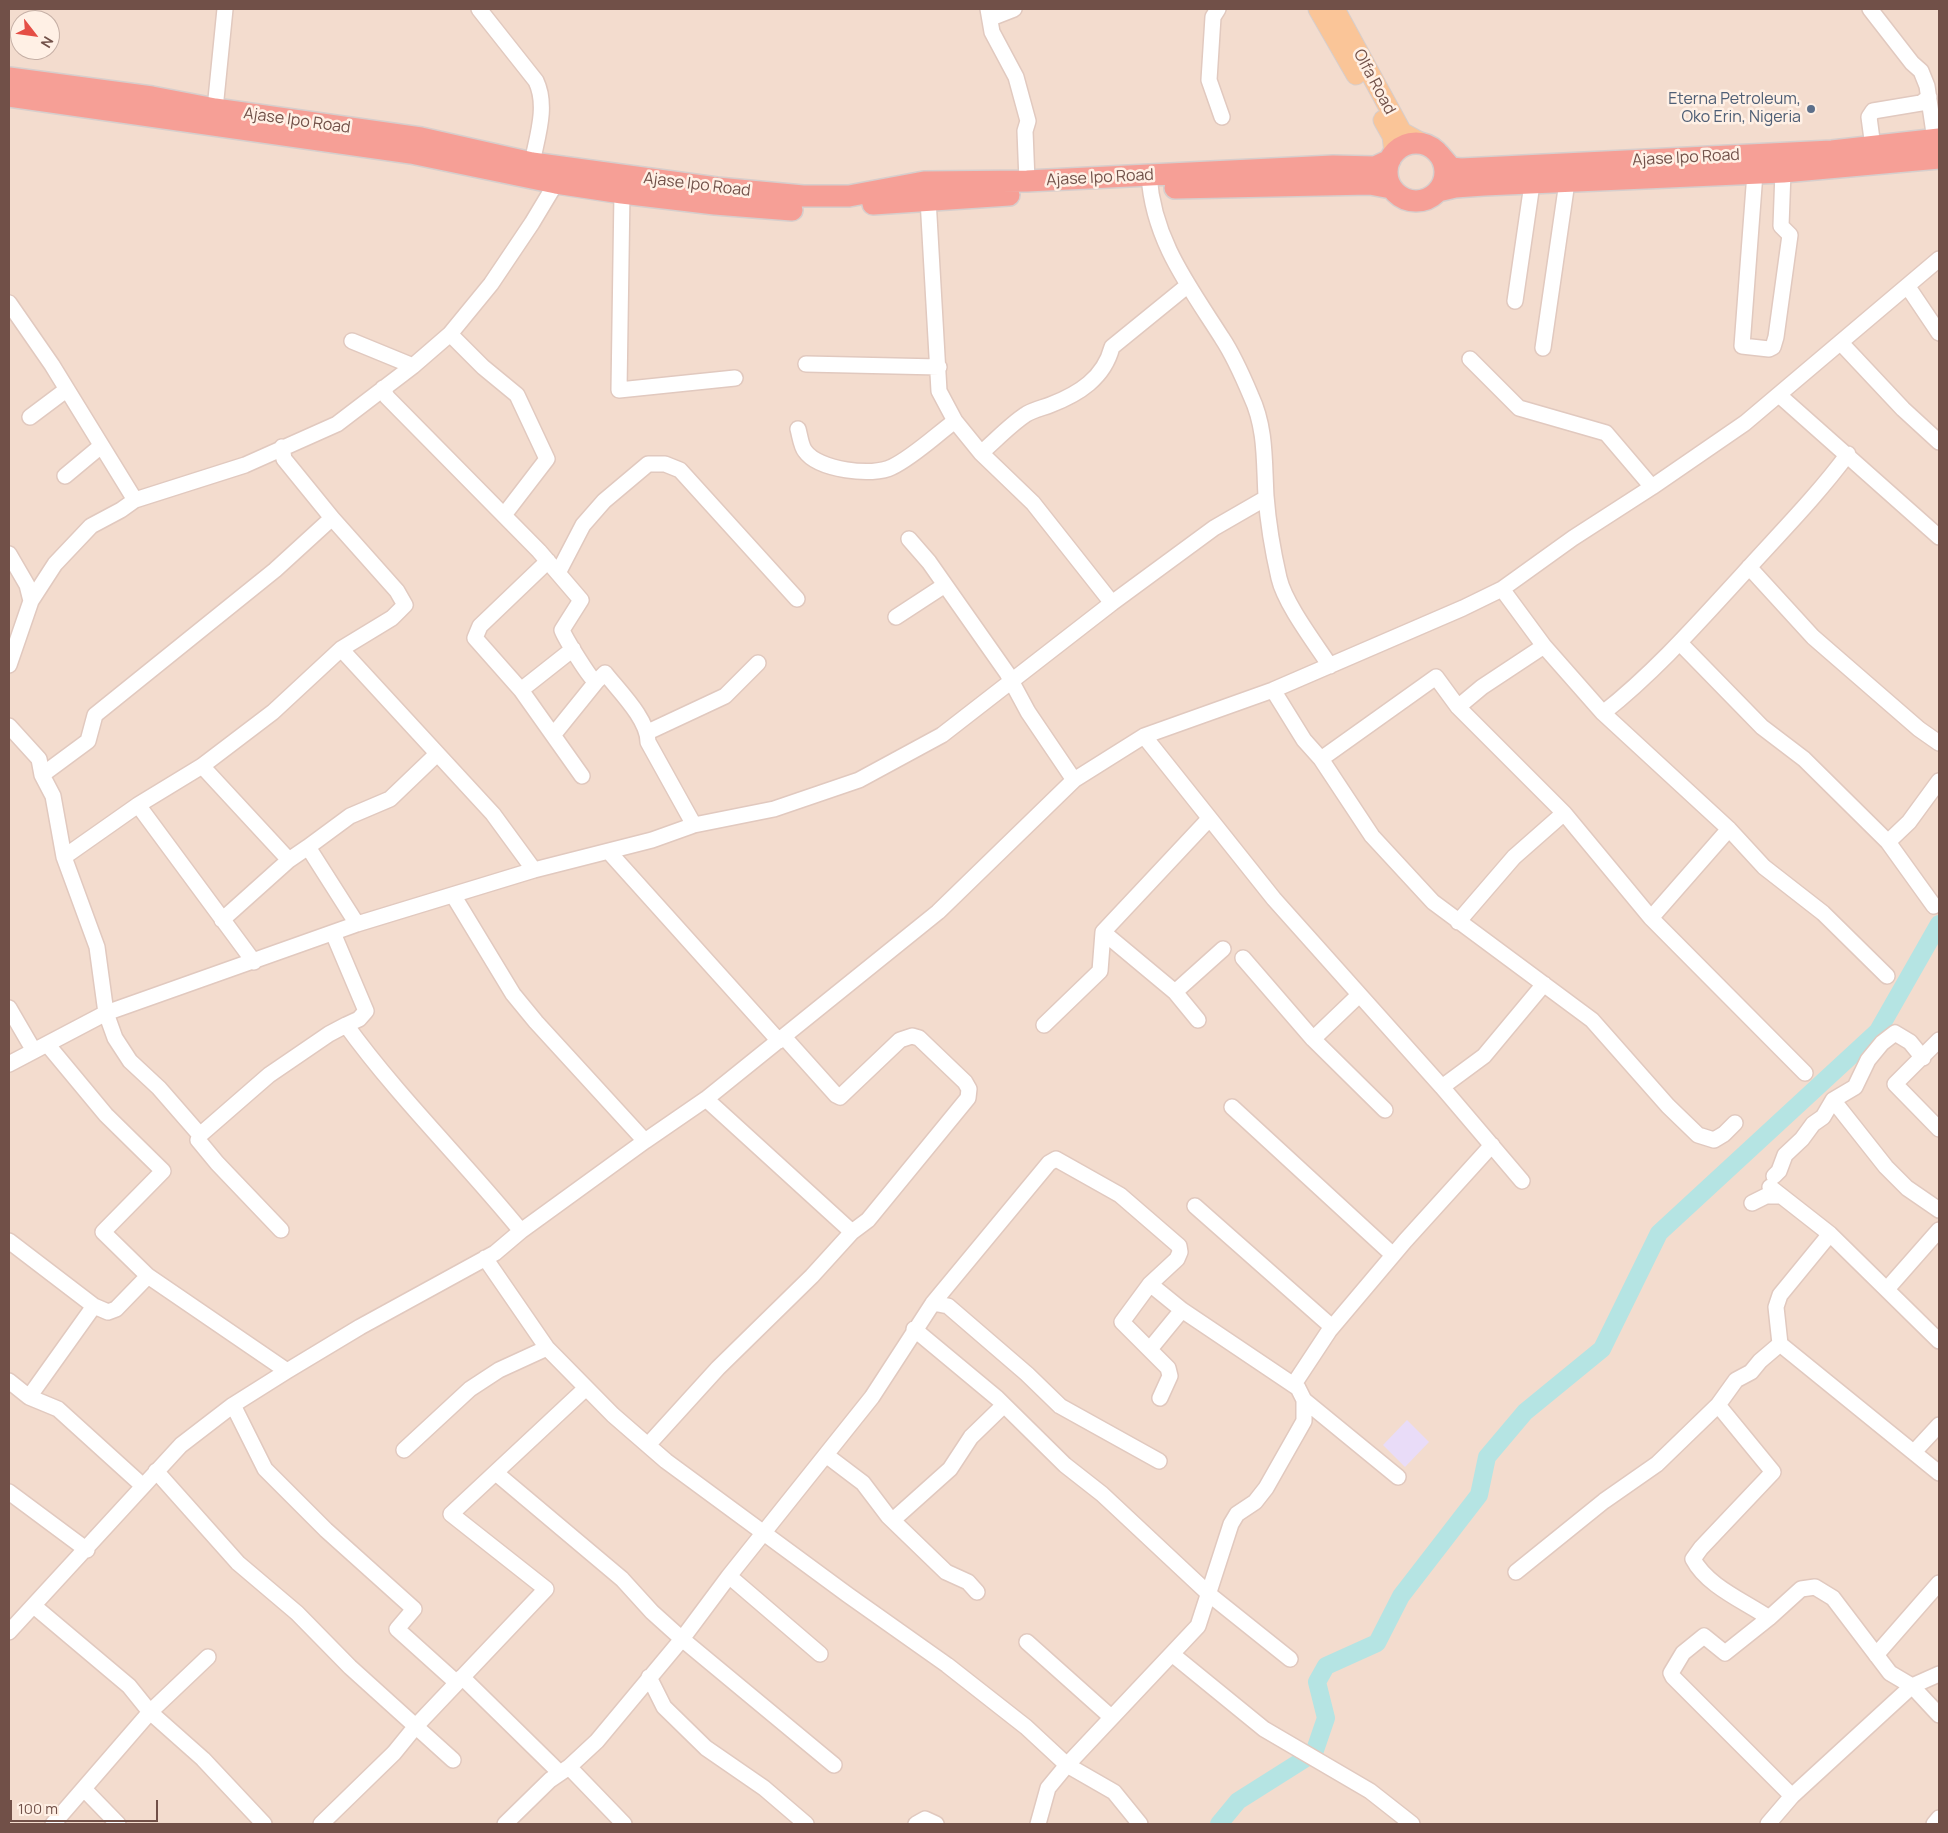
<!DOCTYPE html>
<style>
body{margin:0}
#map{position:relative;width:1948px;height:1833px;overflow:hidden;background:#fcecdf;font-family:Manrope,sans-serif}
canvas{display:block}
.frame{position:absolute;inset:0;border:10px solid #715048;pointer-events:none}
.north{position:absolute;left:10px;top:10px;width:50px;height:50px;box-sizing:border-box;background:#fff0e5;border:1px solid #c6b0a6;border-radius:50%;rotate:120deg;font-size:14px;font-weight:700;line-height:20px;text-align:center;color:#715048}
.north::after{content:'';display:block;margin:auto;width:18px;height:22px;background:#e54e45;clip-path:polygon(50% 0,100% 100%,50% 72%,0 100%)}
.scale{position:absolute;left:10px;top:1800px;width:148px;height:22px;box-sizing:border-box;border:2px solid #715048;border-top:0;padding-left:6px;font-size:15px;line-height:18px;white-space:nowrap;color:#715048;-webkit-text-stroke:4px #fff0e5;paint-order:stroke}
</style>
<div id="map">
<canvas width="1948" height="1833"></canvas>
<div class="frame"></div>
<div class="north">N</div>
<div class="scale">100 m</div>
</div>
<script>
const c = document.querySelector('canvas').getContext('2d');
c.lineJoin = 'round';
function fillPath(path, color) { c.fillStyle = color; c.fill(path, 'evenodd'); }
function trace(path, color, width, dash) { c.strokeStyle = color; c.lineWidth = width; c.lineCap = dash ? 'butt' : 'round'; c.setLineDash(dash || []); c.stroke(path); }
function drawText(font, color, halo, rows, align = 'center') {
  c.font = font + ' Manrope,sans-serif'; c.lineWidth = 5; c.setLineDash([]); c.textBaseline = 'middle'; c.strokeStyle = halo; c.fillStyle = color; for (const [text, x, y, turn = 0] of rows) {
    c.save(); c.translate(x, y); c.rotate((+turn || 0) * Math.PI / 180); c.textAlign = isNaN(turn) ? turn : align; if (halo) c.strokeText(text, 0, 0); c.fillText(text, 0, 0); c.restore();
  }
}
fillPath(new Path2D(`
 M 9,9 L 1939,9 L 1939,1824 L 9,1824 ZM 20,20 L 50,20 L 50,50 L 20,50 Z`), '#f3dcce');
fillPath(new Path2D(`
 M 1407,1420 L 1429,1442 L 1405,1467 L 1383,1445 Z`), '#e9dcf8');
trace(new Path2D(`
 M 1219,1824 L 1238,1801 L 1314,1753 L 1326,1718 L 1317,1682 L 1326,1666 L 1377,1643 L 1401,1596 L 1479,1495 L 1487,1457 L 1525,1412 L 1602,1349 L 1659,1233 L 1878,1031 L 1939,924`), '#b5e4e3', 18);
const minor = new Path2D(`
 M 479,9 L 536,81 C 548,106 537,137 532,163
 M 988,9 L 992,32 L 1016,77 L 1028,121 L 1025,131 L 1027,181
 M 1218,9 L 1213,17 L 1209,80 L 1222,117
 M 1870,9 L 1912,63 L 1921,71 L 1927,86 L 1935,140
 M 991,18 L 1014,9
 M 215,109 L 225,9
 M 1873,147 L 1869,117 L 1873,111 L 1921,103 L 1929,97
 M 1755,173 L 1742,346 L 1769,349 L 1773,347 L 1776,337 L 1790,235 L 1781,226 L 1783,172
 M 1149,175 C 1153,240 1189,286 1222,338 C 1234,356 1243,377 1251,396 C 1266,428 1264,461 1266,496 C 1268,522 1273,552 1279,578 C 1285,604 1315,643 1330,666
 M 622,193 L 619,390 L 735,378
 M 928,199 L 939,391 L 955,421 L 981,453 L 1033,503 L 1112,603
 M 1908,287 L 1939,333
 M 1515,301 L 1532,184
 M 9,303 L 52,365 L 135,500
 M 450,334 L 483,367 L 517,395 L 547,459 L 504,515
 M 352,341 L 413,366
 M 1841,343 L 1903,409 L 1939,442
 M 1543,348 L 1567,182
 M 1470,359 L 1519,408 L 1606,433 L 1652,487
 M 806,364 L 939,367
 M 383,388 L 387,397 L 539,551 L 581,600 L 562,630 C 565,638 590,679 596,682 L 605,673 C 619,691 648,719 648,742 L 694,825
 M 1779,395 L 1939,537
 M 30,417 L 66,390
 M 798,429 C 800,436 801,446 805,451 C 818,470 873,477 892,467 C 913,457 936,435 955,421
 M 981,453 C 996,440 1010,425 1025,415 C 1032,410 1042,408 1050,405 C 1079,394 1104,378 1112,347 L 1187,286
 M 65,476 L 101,446
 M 909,539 L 929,562 L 1007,673 L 1028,712 L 1074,780
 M 9,554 L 27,585 L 31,601
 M 548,561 L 480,626 L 475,638 L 521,690 L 582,776
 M 1749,567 L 1813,637 L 1919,729 L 1939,743
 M 558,573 L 583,525 L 604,501 L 648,464 L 665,464 L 680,470 L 797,599
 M 1502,589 L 1544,646 L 1603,713 L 1729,829 L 1764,867 L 1823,913 L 1887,976
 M 896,617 L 945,585
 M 1680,643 L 1762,727 L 1804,759 L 1888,842 L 1934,906
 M 341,649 L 493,814 L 534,870
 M 9,665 L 31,601 L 55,564 L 91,526 L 121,510 L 135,500 L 245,465 L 337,424 L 413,366 L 450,334 L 491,284 L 532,223 L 556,183 L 558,174
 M 521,690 L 573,649
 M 1273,690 L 1304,740 L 1321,759 L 1372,836 L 1433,902 L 1592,1020 L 1668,1106 L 1698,1135 L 1714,1140 L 1724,1134 L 1735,1123
 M 1458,707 L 1482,687 L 1544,646
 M 1603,713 C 1655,672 1698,623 1743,574 C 1779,534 1816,497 1848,454
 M 9,726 L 39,759 L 42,775 L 53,796 L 64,857 L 97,947 L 106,1013 L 115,1038 L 130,1061 L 159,1088 L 200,1135 L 198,1140 L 217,1163 L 281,1230
 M 648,732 L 725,696 L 758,663
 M 554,734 L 596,682
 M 1144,736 L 1274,899 L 1442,1087 L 1522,1181
 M 1321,759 L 1436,677 L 1458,707 L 1564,813 L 1651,918 L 1805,1073
 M 202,766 L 289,860
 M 42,775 L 88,741 L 95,715 L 275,570 L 332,518
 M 138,805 L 254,962
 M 1888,842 L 1909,822 L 1939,781
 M 609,852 L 779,1041
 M 64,857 L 138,805 L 202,766 L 273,712 L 341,649 L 392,618 L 405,605 L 397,591 L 332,518 L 284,459 L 282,447
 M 453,895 L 513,994 L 536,1022 L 645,1141
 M 1651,918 L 1729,829
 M 222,920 L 289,860 L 308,847
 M 1458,922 L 1514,857 L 1564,813
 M 357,924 L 308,847 L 350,816 L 390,799 L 437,754
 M 1103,932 L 1175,992 L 1223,949
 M 333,933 L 366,1011 L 359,1019 L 346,1025 C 399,1098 464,1161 521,1231
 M 1243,958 L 1313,1039 L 1385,1110
 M 1175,992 L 1198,1020
 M 9,1008 L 34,1051
 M 1044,1025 L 1100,971 L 1103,932 L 1209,819
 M 1313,1039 L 1359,995
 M 1939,1040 L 1895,1084 L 1939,1129
 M 47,1044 L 106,1115 L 163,1171 L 103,1232 L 148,1276 L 287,1371
 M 9,1064 L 106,1013 L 357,924 L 534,870 L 652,840 L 694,825 L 774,809 L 859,780 L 942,735 L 1112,603 L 1214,528 L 1266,498
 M 1442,1087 L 1484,1056 L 1544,984
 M 706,1099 L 852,1232
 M 1833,1100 L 1886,1167 L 1907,1188 L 1939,1210
 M 1232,1107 L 1393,1255
 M 200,1135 L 269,1075 L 329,1034 L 346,1025
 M 1774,1176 L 1779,1171 L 1785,1155 L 1802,1139 L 1813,1124 L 1823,1117 L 1833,1100 L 1855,1087 L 1868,1060 L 1882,1043 L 1895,1033 L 1910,1042 L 1923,1058
 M 1770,1187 L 1830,1234 L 1939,1341
 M 1752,1203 L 1766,1196 L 1781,1196
 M 1195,1206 L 1332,1327
 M 9,1241 L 94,1306
 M 485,1258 L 547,1348 L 613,1415 L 666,1461 L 848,1595 L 947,1665 L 1026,1727 L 1067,1765 L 1114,1792 L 1140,1824
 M 1150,1284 L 1182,1310 L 1298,1388
 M 1887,1289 L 1939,1230
 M 933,1303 L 948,1306 L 1027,1374 L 1060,1406 L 1159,1461
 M 914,1329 L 997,1398 L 1065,1465 L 1102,1494 L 1210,1595 L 1290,1659
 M 1780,1344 L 1776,1307 L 1780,1295 L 1830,1234
 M 1150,1349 L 1182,1310
 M 9,1381 L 29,1397 L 58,1409 L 143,1486
 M 29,1397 L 94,1306 L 108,1312 L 116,1309 L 148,1276
 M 1304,1400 L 1398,1477
 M 233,1405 L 265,1469 L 326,1530 L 414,1609 L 397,1629 L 457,1683
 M 1718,1405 L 1773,1472 L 1701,1548 L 1693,1559 C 1707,1586 1744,1601 1769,1618
 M 648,1445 L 718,1368 L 812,1276 L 852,1232 L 868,1220 L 968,1098 L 969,1089 L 965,1082 L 919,1038 L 912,1036 L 900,1040 L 840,1097 L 836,1095 L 784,1037
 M 404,1450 L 470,1389 L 499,1370 L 547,1348
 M 1914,1452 L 1939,1425
 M 826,1455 L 863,1483 L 888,1516 L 946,1572 L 968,1582 L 977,1592
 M 156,1471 L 238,1563 L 297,1613 L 350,1667 L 453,1760
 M 496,1473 L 622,1579 L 652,1612 L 682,1639 L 834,1765
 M 9,1492 L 87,1550
 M 893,1520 L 950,1469 L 971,1437 L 1004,1405
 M 1516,1572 L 1604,1501 L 1657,1464 L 1718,1405 L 1736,1380 L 1751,1372 L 1760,1361 L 1780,1344 L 1939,1473
 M 729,1576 L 820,1654
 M 34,1606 L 129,1686 L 150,1712 L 203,1759 L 264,1824
 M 9,1632 L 181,1445 L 233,1405 L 287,1371 L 360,1327 L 495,1253 L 521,1231 L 645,1141 L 706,1099 L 938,912 L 1074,780 L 1144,736 L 1273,690 L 1463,608 L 1502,589 L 1573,538 L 1652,487 L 1745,423 L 1939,259
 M 1027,1642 L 1111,1717
 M 1172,1654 L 1264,1729 L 1370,1791 L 1412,1824
 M 1876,1655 L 1939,1583
 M 462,1677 L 560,1773
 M 649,1677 L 664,1707 L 706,1748 L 764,1788 L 806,1824
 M 569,1767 L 624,1824
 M 84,1789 L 118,1824
 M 1792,1796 L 1673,1677 L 1671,1673 L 1683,1653 L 1704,1636 L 1725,1653 L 1769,1618 L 1801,1589 L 1815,1587 L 1833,1598 L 1890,1673 L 1912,1686 L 1939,1715
 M 53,1824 L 150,1712 L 208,1657
 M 321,1824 L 394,1753 L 416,1726 L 546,1589 L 451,1514 L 586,1388
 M 505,1824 L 550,1780 L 569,1767 L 597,1741 L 682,1639 L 729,1576 L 872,1397 L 933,1303 L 1049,1163 L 1056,1159 L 1120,1195 L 1179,1246 L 1180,1252 L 1177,1259 L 1150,1284 L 1122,1322 L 1168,1368 L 1170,1376 L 1160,1398
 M 916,1824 L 925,1819 L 936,1824
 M 1038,1824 L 1048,1788 L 1067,1765 L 1198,1626 L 1231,1524 L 1237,1514 L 1255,1502 L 1266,1488 L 1304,1421 L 1304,1400 L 1298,1388 L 1294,1384 L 1329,1331 L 1405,1241 L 1492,1145
 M 1768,1824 L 1792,1796 L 1912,1686 L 1939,1674
 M 1934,1824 L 1939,1818`);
const major = new Path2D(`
 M 1318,9 L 1356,75
 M 1335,9 L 1402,132 L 1424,144
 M 1383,120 L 1392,136 L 1394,153`);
const highway = new Path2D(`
 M 9,78 L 152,97 L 215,109 L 421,138 L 532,163 L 717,188 L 803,196 L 849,196 L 924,182 L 1027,181 L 1333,166 L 1375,167 L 1390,160
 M 9,96 L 411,153 L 556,183 L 622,193 L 715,204 L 792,210
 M1387 172a29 29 0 1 1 58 0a29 29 0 1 1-58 0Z
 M 1439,154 L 1451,168 L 1461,169 L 1832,151 L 1939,139
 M 1175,188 L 1370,184 L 1391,188
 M 1438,191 L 1455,187 L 1484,185 L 1783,172 L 1939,158
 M 873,204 L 1009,195`);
trace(minor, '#e1c9bf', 18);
trace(major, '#d7cecc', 21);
trace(highway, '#d7cecc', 24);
trace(minor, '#fff', 15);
trace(major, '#fac598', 19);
trace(highway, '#f69f96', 21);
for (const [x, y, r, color] of [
 [1811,109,5,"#5c6f8a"]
]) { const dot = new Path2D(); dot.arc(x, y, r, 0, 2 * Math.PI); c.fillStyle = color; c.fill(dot); trace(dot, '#fff0e5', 2); }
drawText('16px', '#715048', '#fff0e5', [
 ["Olfa Road",1374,82,62],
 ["Ajase Ipo Road",297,121,8],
 ["Ajase Ipo Road",1686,158,-3],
 ["Ajase Ipo Road",1100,178,-3],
 ["Ajase Ipo Road",697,185,7]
]);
drawText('16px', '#4e5e75', '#fff0e5', [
 ["Eterna Petroleum,",1801,100],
 ["Oko Erin, Nigeria",1801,118]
], 'right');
</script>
